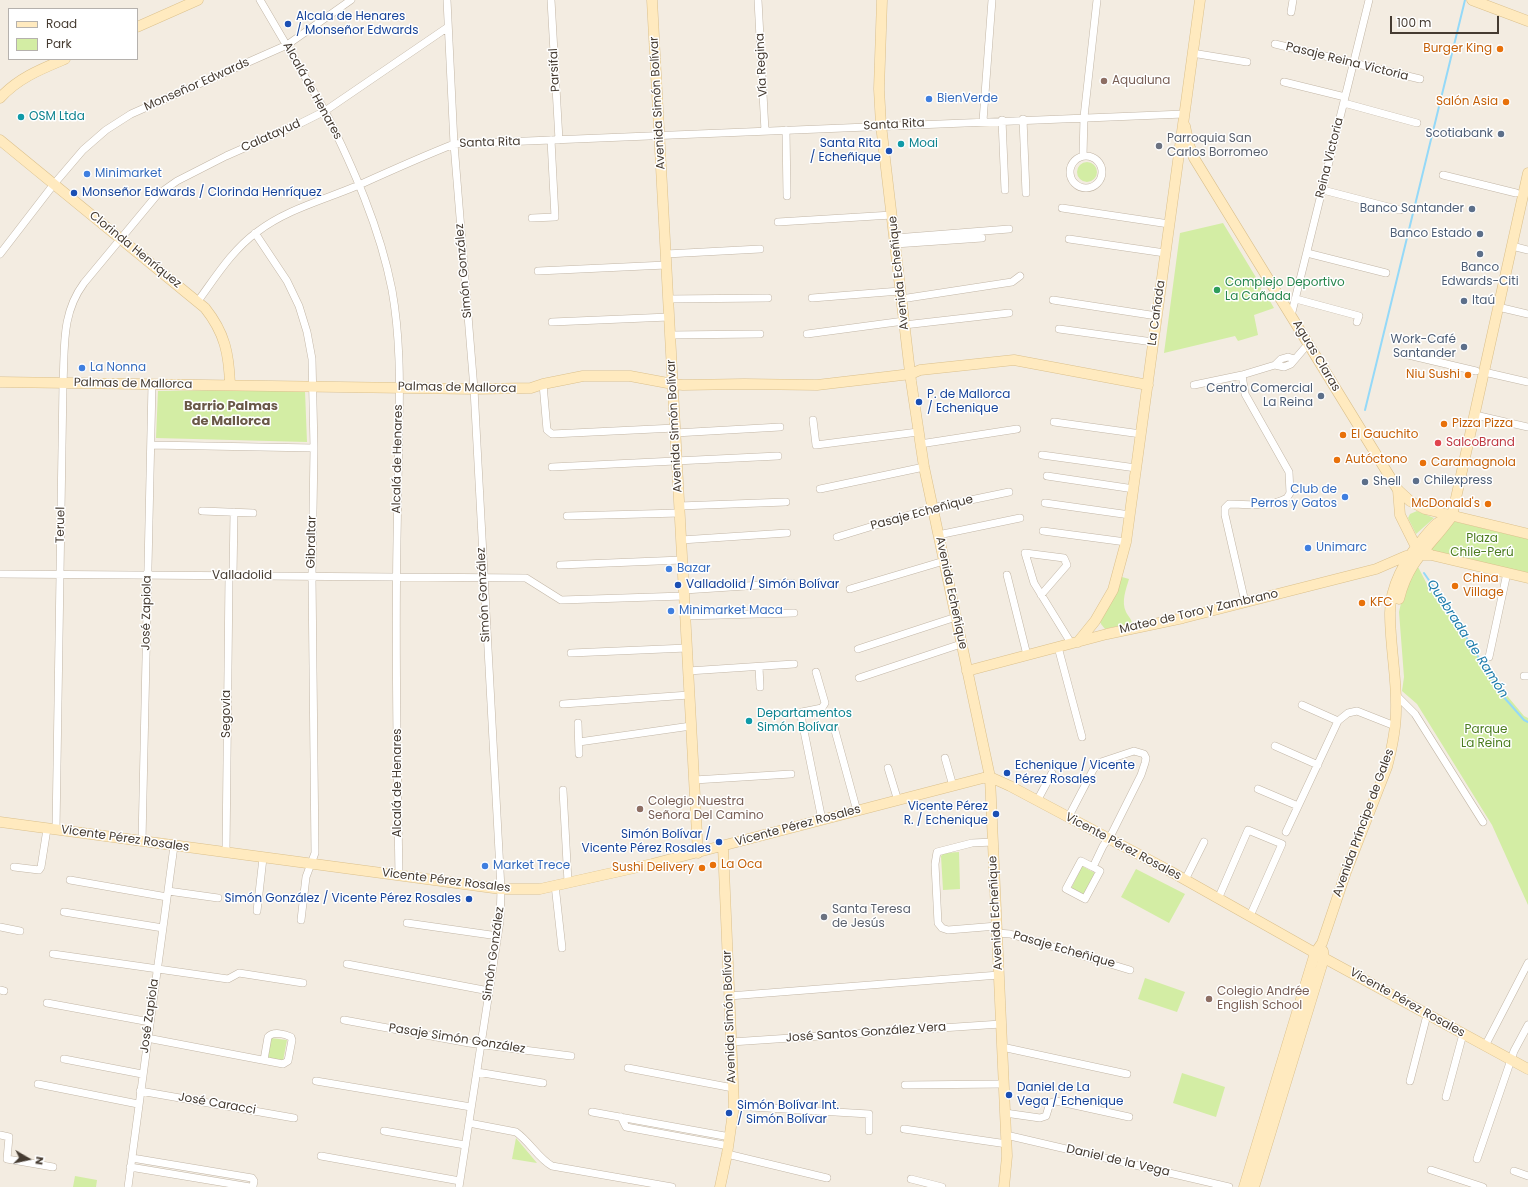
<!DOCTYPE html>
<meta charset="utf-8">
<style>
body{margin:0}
#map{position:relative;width:1528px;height:1187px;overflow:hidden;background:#f3ece1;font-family:Poppins,sans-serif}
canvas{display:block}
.legend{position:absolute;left:8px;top:8px;width:130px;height:52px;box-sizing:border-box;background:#fff;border:1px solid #b5b1ad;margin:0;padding:5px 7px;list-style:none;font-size:12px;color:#453b31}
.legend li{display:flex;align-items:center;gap:8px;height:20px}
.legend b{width:20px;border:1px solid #b5b1ad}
.north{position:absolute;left:8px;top:1139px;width:40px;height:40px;-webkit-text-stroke:3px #fff;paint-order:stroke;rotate:99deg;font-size:11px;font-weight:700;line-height:16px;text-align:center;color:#453b31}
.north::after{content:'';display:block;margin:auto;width:14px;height:18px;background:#453b31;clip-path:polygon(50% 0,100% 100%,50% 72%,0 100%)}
.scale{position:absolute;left:1390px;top:16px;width:109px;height:18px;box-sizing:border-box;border:2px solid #453b31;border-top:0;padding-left:5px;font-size:12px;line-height:14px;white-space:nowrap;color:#453b31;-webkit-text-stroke:3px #fff;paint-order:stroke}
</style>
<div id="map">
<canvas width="1528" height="1187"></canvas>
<ul class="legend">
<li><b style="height:5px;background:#ffeabf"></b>Road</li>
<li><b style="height:11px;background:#d3eda4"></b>Park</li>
</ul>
<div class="north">N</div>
<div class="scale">100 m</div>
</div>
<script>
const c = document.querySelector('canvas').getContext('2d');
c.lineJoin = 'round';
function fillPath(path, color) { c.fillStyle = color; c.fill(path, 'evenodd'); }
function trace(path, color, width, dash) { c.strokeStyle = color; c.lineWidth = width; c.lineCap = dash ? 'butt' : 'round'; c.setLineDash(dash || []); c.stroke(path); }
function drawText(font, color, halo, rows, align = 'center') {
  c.font = font + ' Poppins,sans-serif'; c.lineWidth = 3; c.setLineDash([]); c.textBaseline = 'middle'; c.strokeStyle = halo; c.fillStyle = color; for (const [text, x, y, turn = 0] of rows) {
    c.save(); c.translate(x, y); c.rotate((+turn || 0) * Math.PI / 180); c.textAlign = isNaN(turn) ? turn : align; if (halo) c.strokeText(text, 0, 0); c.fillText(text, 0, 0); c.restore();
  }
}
fillPath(new Path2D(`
 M1077 172a10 10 0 1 1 20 0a10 10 0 1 1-20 0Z
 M 1223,223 L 1260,284 L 1263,297 L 1267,296 L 1274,308 L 1254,315 L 1258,335 L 1238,341 L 1235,336 L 1164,353 L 1180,233 Z
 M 230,390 L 305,391 L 307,442 L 156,438 L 158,391 Z
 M 1417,511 L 1434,518 L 1416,534 L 1408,518 L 1410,514 Z
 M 1453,522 L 1457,522 L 1528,539 L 1528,575 L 1435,553 L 1428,548 Z
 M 1418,567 L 1428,586 L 1504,692 L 1524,716 L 1528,718 L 1528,905 L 1492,825 L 1417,704 L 1402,691 L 1404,677 L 1399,612 L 1405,585 Z
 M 1122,577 L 1129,579 C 1126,589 1121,602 1126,612 C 1128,616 1131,618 1132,623 L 1105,629 L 1101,624 L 1099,619 L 1113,599 Z
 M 959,852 L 960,889 L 943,890 L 941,856 L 944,853 Z
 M 1082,866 L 1095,873 L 1084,896 L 1071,889 Z
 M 1136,869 L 1185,894 L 1169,923 L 1121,897 Z
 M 1145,978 L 1185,992 L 1177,1012 L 1138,999 Z
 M 271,1038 L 287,1040 L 283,1061 L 268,1058 Z
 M 1182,1073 L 1225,1087 L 1216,1117 L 1173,1103 Z
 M 516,1138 L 537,1163 L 512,1159 Z
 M 75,1176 L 97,1180 L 96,1187 L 73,1187 Z`), '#d3eda4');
trace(new Path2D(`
 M 1365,410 L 1465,0
 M 1424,573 L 1448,608 L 1502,695 L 1524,720 L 1528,722`), '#94d9f8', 2);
const street = new Path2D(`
 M 260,0 L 325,111 C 353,167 380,228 392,290 C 400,335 400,381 399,426 C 398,464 398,502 397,540 C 395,652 397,764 399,876
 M 447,0 L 454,144 L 474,389 L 501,889 L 500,921 L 459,1187
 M 551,0 L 559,140
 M 758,0 L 765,131
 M 1291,12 L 1293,0
 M 1275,44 L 1420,79
 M 1192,53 L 1247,62
 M 1284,82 L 1345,97
 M 1344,103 L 1417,123
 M 1023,119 L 1026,193
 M 1002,120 L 1005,190
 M 983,121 L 992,0
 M 786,130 L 787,196
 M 1083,156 L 1084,117 L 1097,0
 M1070 172a16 16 0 1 1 32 0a16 16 0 1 1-32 0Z
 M 1443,175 L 1516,193
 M 1323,190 L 1400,210
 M 1062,208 L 1169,224
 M 532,218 L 555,217 L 551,140
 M 778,222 L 892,215
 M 255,233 L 287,281 L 299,306 L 307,332 L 312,359 L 314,448 L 312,576 L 315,853 L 306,877 L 301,920
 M 895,238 L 1009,229
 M 1069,239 L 1165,253
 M 895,244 L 982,238
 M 1512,246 L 1528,250
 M 1307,253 L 1386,273
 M 0,254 L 54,184 L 83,150 L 106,130 L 131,114 L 287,45 L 351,0
 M 666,254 L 760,249
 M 538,271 L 666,265
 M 812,298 L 900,291
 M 668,299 L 768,298
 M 901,299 L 1012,282 L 1020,276
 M 1296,299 L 1359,316 L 1357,322
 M 1053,300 L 1157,316
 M 198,301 C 215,278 232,250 257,232 C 287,209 324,200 359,185 C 390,171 421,157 454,144 L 1184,114
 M 1498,307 L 1528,314
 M 1291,316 L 1369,0
 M 552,322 L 669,317
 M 904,325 L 1009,313
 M 1059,329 L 1153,342
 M 807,334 L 904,321
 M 670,335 L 760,334
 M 1404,354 L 1476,371
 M 1275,365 L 1284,367 L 1291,364 L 1308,344
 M 1484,372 L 1528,382
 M 543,384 L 547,430 L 552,434 L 675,428
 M 1194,385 L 1242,375
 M 1475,415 L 1528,427
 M 813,420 L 816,445 L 918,432
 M 1054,422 L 1141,434
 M 675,433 L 780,427
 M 920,444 L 1017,429
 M 151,445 L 314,448
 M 1042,455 L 1136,468
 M 552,467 L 778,456
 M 1047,476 L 1134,489
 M 820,489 L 924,467
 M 1045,503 L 1130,515
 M 679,506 L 786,502
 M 202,511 L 253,513
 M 567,516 L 680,513
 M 1043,531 L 1126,542
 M 938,535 L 1020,518
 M 837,537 L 932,508 L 1009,492
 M 681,540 L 787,533
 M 560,565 L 682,560
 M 0,574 L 526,578 L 561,600 L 684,596
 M 1007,575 L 1027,655
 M 233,576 L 234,512
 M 850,589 L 944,561
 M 684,590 L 792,583
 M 1041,595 L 1067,565 L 1064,558 L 1025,553 L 1034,583 L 1071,643
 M 1245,602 L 1225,515 L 1225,508 L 1229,504 C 1250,504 1268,508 1287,498 L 1290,493 L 1289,472 L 1245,394 L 1242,375 L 1275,365 L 1281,359 L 1288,357 L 1294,359
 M 685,616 L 794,613
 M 1058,647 L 1082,737
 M 858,649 L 956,617
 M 571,653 L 687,648
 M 1489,657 L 1507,573
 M 759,667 L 760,687
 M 688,671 L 794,664
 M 816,672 L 825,703 L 822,708 L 802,712 L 801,716 L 822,820
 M 1524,676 L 1528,676
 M 859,678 L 961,644
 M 1396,695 L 1415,714 L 1483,822
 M 563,704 L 689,695
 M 1302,705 L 1338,721
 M 578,723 L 579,754
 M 834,727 L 857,811
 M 579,742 L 691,726
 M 1275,746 L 1318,765
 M 945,758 L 953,786
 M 888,768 L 898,801
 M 694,780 L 791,774
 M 1258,789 L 1298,806
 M 563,790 L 568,882
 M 1037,801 L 1052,773
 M 1068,818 L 1093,770 L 1098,763 L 1134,751 L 1144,754 L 1146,758 L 1145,763 L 1141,775 L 1112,833 L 1103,846 L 1093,867 L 1100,871 L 1085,899 L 1066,889 L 1081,861 L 1093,867
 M 56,830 L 63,383 C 65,347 61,314 84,283 L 157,195 L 177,181 L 226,156 L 301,123 L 325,111 L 448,27
 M 1286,832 L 1338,721 L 1348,713 L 1357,711 L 1395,726
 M 142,841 L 152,384
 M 993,842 L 972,843 L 937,852 L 935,864 L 938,923 L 942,928 L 948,930 L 997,926
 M 226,853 L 229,576
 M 14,867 L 39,870 L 41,867 L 47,829
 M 70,880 L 167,897
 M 1185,880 L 1204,842
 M 555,885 L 562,948
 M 168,891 L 218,898
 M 1218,899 L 1248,830 L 1282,844 L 1250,916
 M 257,911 L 263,858
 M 64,912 L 163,928
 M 407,923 L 498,936
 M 0,927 L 20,931
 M 997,933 L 1010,934 L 1130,970
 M 53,954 L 228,979 L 239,973 L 303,983
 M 347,964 L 489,991
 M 0,990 L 4,991
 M 729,996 L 999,975
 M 47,1003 L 150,1022
 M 344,1020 L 469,1043 L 571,1056
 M 147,1038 L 283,1064 L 288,1061 L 292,1040 L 291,1037 C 285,1034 273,1031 268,1037 L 264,1060
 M 731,1042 L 1001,1024
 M 1485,1046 L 1528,963
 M 1002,1047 L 1127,1074
 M 64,1059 L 142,1074
 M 628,1068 L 733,1088
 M 477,1072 L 543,1083
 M 316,1081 L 471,1107
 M 1410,1081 L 1427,1015
 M 38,1084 L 138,1104
 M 905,1085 L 1004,1084
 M 140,1091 L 294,1118
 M 1446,1097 L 1463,1034
 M 734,1106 L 869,1114 L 869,1131
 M 592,1112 L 730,1137
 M 1005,1113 L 1040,1118 L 1046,1116 L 1050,1103 L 1056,1101 L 1129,1117
 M 621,1117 L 626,1127 L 729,1146
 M 469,1123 L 516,1132 C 530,1142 538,1158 552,1166 L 672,1187
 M 904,1129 L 1007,1144
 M 384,1131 L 465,1145
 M 0,1135 L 9,1137 L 7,1159 L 53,1167
 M 1006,1135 L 1229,1187
 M 727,1154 L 827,1178
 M 321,1156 L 460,1181
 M 132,1158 L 252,1178 L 254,1181 L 253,1186 L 251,1187
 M 1477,1159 L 1514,1051 L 1528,1025
 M 130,1167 L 250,1187
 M 1431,1170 L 1483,1187
 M 1514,1171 L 1528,1176
 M 911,1179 L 942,1187
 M 128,1187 L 174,846`);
const secondary = new Path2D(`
 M 652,0 L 698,853
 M 882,0 L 879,89 L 881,125 L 911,381 L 924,467 L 990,777 L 1007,1156 L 1004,1187
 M 1472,0 L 1528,21
 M 137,27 L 198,0
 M 0,98 C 18,78 41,69 65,59
 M 1185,126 L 1189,145 L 1194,158 L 1398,490 L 1410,501 L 1425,509 L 1528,534
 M 0,140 L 205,308 C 225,333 229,354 230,385
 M 0,382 L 474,389 L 531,388 L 543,384 L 583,376 L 630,376 L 673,384 L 683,385 L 744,384 L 817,385 L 911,374 L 920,370 L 1014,360 L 1148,385
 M 1398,490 L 1400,515 L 1416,547 L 1431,555 L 1528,578
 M 1399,599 C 1409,559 1430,547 1452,516 L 1528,173
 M 1078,642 L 1095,621 L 1113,590 L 1126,542 L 1200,0
 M 967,671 L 1107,634 L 1183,618 L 1376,569 L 1406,556 L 1420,555 L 1431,555
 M 0,822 L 501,889 L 540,889 L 652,864 L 983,778 L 990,777 L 1010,786 L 1168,870 L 1324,958 L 1528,1069
 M 720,1187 L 727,1154 L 734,1106 L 723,846
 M 1244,1187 L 1315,953 L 1322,943 L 1346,872 L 1387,767 C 1392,748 1396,730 1396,710 C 1397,678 1390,646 1390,613 C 1390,587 1405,559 1422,540 C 1432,528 1436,521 1452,516
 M 1254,1187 L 1324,958 L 1323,951`);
trace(street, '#c2b6a6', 8);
trace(secondary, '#dbc08c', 11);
trace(street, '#fff', 7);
trace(secondary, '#ffeabf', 10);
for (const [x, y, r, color] of [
 [288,24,4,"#1a4fb4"],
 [1500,49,4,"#e8710a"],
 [1104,81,4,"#8d6e63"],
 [929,99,4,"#3f7fe0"],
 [1506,102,4,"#e8710a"],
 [21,117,4,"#0f9aa8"],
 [1501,134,4,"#5c6f8a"],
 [901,144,4,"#0f9aa8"],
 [1159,146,4,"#6b7280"],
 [889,151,4,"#1a4fb4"],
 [87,174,4,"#3f7fe0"],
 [74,193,4,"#1a4fb4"],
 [1472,209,4,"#5c6f8a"],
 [1480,234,4,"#5c6f8a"],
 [1480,254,4,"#5c6f8a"],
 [1217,290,4,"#2e9e5b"],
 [1464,301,4,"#5c6f8a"],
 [1464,347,4,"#5c6f8a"],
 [82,368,4,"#3f7fe0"],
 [1468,375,4,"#e8710a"],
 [1321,396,4,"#5c6f8a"],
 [919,402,4,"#1a4fb4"],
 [1444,424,4,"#e8710a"],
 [1343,435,4,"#e8710a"],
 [1438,443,4,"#e0444e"],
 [1337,460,4,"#e8710a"],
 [1423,463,4,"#e8710a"],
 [1416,481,4,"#5c6f8a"],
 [1365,482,4,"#5c6f8a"],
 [1345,497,4,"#3f7fe0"],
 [1488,504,4,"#e8710a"],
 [1308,548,4,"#3f7fe0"],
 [669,569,4,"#3f7fe0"],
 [678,585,4,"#1a4fb4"],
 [1455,586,4,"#e8710a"],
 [1362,603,4,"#e8710a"],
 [671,611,4,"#3f7fe0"],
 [749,721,4,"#0f9aa8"],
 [1007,773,4,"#1a4fb4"],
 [640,809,4,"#8d6e63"],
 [996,814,4,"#1a4fb4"],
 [719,842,4,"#1a4fb4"],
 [713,865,4,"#e8710a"],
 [485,866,4,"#3f7fe0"],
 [702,868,4,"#e8710a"],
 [469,899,4,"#1a4fb4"],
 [824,917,4,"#6b7280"],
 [1209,999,4,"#8d6e63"],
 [1009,1095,4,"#1a4fb4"],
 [729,1113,4,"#1a4fb4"]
]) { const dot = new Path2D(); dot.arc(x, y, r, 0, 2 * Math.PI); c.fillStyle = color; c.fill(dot); trace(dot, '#fff', 1.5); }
drawText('12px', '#164399', '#fff', [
 ["Alcala de Henares",296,17],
 ["/ Monseñor Edwards",296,31],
 ["Santa Rita",881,144,"right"],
 ["/ Echeñique",881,158,"right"],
 ["Monseñor Edwards / Clorinda Henríquez",82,193],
 ["P. de Mallorca",927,395],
 ["/ Echenique",927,409],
 ["Valladolid / Simón Bolívar",686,585],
 ["Echenique / Vicente",1015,766],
 ["Pérez Rosales",1015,780],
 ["Vicente Pérez",988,807,"right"],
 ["R. / Echenique",988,821,"right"],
 ["Simón Bolívar /",711,835,"right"],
 ["Vicente Pérez Rosales",711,849,"right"],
 ["Simón González / Vicente Pérez Rosales",461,899,"right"],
 ["Daniel de La",1017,1088],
 ["Vega / Echenique",1017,1102],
 ["Simón Bolívar Int.",737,1106],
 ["/ Simón Bolívar",737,1120]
], 'left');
drawText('12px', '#c56008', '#fff', [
 ["Burger King",1492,49,"right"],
 ["Salón Asia",1498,102,"right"],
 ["Niu Sushi",1460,375,"right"],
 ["Pizza Pizza",1452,424],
 ["El Gauchito",1351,435],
 ["Autóctono",1345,460],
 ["Caramagnola",1431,463],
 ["McDonald's",1480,504,"right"],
 ["China",1463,579],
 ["Village",1463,593],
 ["KFC",1370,603],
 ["La Oca",721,865],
 ["Sushi Delivery",694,868,"right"]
], 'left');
drawText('12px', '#453b31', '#fff', [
 ["Pasaje Reina Victoria",1347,62,14],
 ["Vía Regina",762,65,-93],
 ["Parsifal",555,70,-93],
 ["Monseñor Edwards",197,85,-24],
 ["Alcalá de Henares",312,91,61],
 ["Avenida Simón Bolívar",658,103,-93],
 ["Santa Rita",894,125,-3],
 ["Calatayud",271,136,-24],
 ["Santa Rita",490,143,-2],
 ["Reina Victoria",1330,158,-76],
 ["Clorinda Henríquez",135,250,39],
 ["Simón González",464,271,-95],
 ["Avenida Echeñique",899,273,-96],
 ["La Cañada",1157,313,-82],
 ["Aguas Claras",1316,356,59],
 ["Palmas de Mallorca",133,384,1],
 ["Palmas de Mallorca",457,388,1],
 ["Avenida Simón Bolívar",675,426,-93],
 ["Alcalá de Henares",398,459,-89],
 ["Pasaje Echeñique",922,513,-15],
 ["Teruel",61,525,-89],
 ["Gibraltar",312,542,-89],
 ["Valladolid",242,576],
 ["Avenida Echeñique",951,593,78],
 ["Simón González",484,595,-93],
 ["Mateo de Toro y Zambrano",1199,612,-13],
 ["José Zapiola",147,613,-89],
 ["Segovia",227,714,-90],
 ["Alcalá de Henares",398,783,-90],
 ["Avenida Príncipe de Gales",1364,823,-70],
 ["Vicente Pérez Rosales",798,826,-15],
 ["Vicente Pérez Rosales",125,839,8],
 ["Vicente Pérez Rosales",1123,847,28],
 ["Vicente Pérez Rosales",446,881,7],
 ["Avenida Echeñique",996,913,-93],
 ["Pasaje Echeñique",1064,950,16],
 ["Simón González",494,954,-82],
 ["Vicente Pérez Rosales",1407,1003,29],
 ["José Zapiola",150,1016,-82],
 ["Avenida Simón Bolívar",730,1017,-92],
 ["José Santos González Vera",866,1033,-4],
 ["Pasaje Simón González",457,1039,9],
 ["José Caracci",217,1104,10],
 ["Daniel de la Vega",1118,1161,13]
]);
drawText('12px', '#785e54', '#fff', [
 ["Aqualuna",1112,81],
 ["Colegio Nuestra",648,802],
 ["Señora Del Camino",648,816],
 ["Colegio Andrée",1217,992],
 ["English School",1217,1006]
], 'left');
drawText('12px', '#366cbe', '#fff', [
 ["BienVerde",937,99],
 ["Minimarket",95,174],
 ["La Nonna",90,368],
 ["Club de",1337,490,"right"],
 ["Perros y Gatos",1337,504,"right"],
 ["Unimarc",1316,548],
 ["Bazar",677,569],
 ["Minimarket Maca",679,611],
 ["Market Trece",493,866]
], 'left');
drawText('12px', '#0d838f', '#fff', [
 ["OSM Ltda",29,117],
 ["Moai",909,144],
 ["Departamentos",757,714],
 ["Simón Bolívar",757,728]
], 'left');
drawText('12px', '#4e5e75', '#fff', [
 ["Scotiabank",1493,134],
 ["Banco Santander",1464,209],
 ["Banco Estado",1472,234],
 ["Banco",1480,268,"center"],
 ["Edwards-Citi",1480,282,"center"],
 ["Itaú",1472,301,"left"],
 ["Work-Café",1456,340],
 ["Santander",1456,354],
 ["Centro Comercial",1313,389],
 ["La Reina",1313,403],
 ["Chilexpress",1424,481,"left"],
 ["Shell",1373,482,"left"]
], 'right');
drawText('12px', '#5b616d', '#fff', [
 ["Parroquia San",1167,139],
 ["Carlos Borromeo",1167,153],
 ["Santa Teresa",832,910],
 ["de Jesús",832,924]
], 'left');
drawText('12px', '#27864d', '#fff', [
 ["Complejo Deportivo",1225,283],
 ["La Cañada",1225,297]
], 'left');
drawText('12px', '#be3a42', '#fff', [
 ["SalcoBrand",1446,443]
], 'left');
drawText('12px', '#4b7c1f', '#fff', [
 ["Plaza",1482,539],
 ["Chile-Perú",1482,553],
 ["Parque",1486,730],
 ["La Reina",1486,744]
]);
drawText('bold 13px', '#695847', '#fff', [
 ["Barrio Palmas",231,407],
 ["de Mallorca",231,422]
]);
drawText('italic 13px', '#1e7cab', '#fff', [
 ["Quebrada de Ramón",1467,639,57]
]);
</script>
